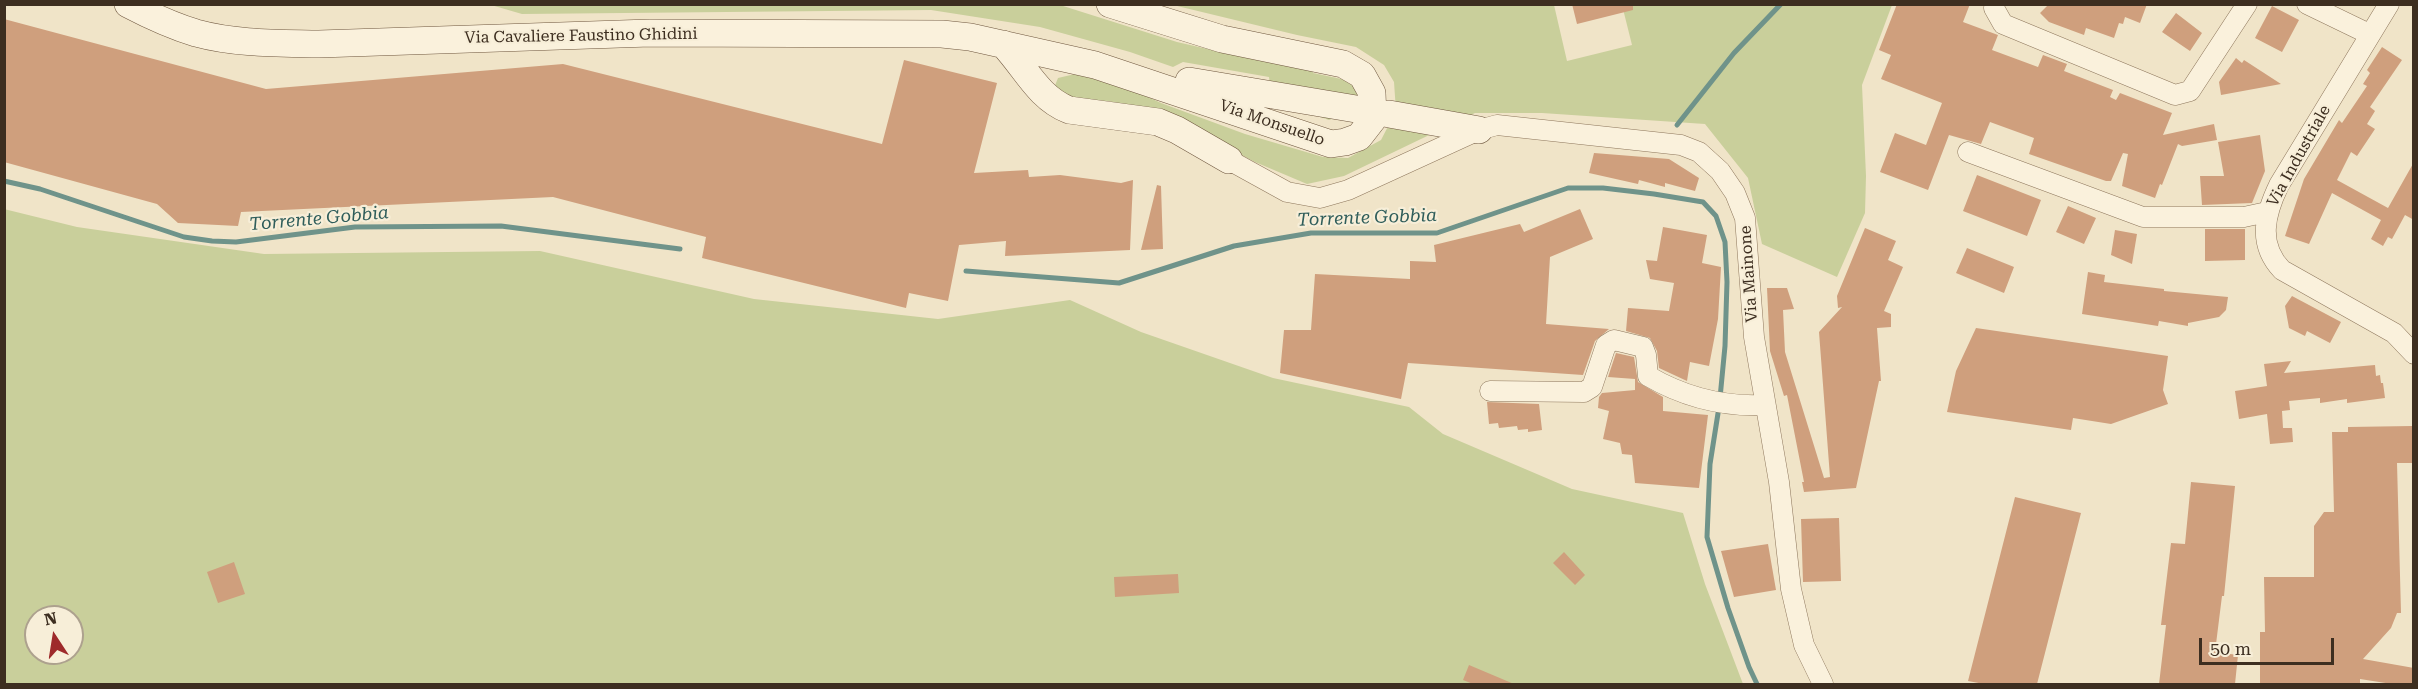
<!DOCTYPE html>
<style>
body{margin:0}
#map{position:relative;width:2418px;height:689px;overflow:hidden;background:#f0e4c8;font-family:"Roboto Serif",serif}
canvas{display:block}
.frame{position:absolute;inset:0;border:6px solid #3d2e20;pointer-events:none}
.north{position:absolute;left:24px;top:605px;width:60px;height:60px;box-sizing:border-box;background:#f7eed8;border:2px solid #ada18e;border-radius:50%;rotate:348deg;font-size:16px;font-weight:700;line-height:24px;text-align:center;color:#3d2e20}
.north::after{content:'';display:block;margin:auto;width:21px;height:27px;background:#9e2a2b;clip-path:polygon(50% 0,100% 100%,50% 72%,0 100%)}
.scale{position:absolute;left:2199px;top:638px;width:135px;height:27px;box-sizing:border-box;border:3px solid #3d2e20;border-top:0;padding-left:8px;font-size:18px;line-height:21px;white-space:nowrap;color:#3d2e20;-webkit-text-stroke:4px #f7eed8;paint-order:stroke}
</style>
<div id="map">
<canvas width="2418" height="689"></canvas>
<div class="frame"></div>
<div class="north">N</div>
<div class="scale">50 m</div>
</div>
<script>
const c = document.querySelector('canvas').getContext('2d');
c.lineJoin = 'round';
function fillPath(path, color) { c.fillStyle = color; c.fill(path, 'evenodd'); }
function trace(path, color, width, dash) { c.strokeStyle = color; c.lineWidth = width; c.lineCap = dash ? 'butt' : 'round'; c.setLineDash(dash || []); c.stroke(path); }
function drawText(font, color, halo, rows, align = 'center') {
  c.font = font + ' "Roboto Serif",serif'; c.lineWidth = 4.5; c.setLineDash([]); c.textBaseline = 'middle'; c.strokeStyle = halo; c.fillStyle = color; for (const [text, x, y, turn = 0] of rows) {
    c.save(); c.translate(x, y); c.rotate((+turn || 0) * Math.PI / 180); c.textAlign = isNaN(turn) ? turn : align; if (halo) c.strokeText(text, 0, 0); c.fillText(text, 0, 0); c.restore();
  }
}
fillPath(new Path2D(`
 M 491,5 L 1060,5 L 1177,42 L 1229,54 L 1313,69 L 1313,73 L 1351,81 L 1358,96 L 1349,113 L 1329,120 L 1272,100 L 1269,77 L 1183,62 L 1173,67 L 1130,52 L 1040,27 L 931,10 L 522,14 Z
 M 1173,5 L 1554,5 L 1567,61 L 1632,45 L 1622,5 L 1892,5 L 1862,85 L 1866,176 L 1865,213 L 1837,277 L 1762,244 L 1748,178 L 1705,124 L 1542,113 L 1475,113 L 1344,176 L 1307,184 L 1255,162 L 1159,112 L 1108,101 L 1073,100 L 1054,88 L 1058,78 L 1075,74 L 1112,80 L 1161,103 L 1245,134 L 1323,157 L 1348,158 L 1381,140 L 1396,111 L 1394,82 L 1384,65 L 1356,47 L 1297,35 Z
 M 4,209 L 77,227 L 264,254 L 540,251 L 754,299 L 938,319 L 1070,300 L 1141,332 L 1273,378 L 1409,407 L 1443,434 L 1572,489 L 1683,513 L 1705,584 L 1743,684 L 5,684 ZM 36,617 L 72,617 L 72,653 L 36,653 Z`), '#c9cf9b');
trace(new Path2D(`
 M 1677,125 L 1734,53 L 1781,4
 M 4,181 L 40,189 L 184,237 L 212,241 L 236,242 L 355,227 L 501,226 L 680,249
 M 966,271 L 1119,283 L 1234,246 L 1311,233 L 1437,233 L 1568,188 L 1603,188 L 1654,194 L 1703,202 L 1716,216 L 1725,242 L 1727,282 L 1725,346 L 1720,398
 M 1719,407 L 1710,464 L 1707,537 L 1728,608 L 1749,667 L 1757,684`), '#6f938a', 5);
fillPath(new Path2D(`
 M 1572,4 L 1633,4 L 1633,10 L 1577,24 Z
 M 1897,4 L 1970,4 L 1963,22 L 1998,35 L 1992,50 L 2038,67 L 2043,55 L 2067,64 L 2064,71 L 2113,90 L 2110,97 L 2116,100 L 2120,93 L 2172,113 L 2163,135 L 2214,124 L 2217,140 L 2182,146 L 2178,144 L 2162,185 L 2160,184 L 2155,198 L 2122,186 L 2128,154 L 2123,153 L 2111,181 L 2106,181 L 2029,154 L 2034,138 L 1990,122 L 1981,144 L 1949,135 L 1928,190 L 1880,172 L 1895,133 L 1926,145 L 1942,103 L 1881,79 L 1891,55 L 1879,50 Z
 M 2049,4 L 2147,4 L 2140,23 L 2125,17 L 2123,24 L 2119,23 L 2114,38 L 2086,28 L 2084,35 L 2049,22 L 2040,13 Z
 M 2272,6 L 2299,20 L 2282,52 L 2255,38 Z
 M 2176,13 L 2202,33 L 2190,51 L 2162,32 Z
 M 4,19 L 266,89 L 563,64 L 882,144 L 904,60 L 997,83 L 974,173 L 1028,170 L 1029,177 L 1060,175 L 1121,183 L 1133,180 L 1130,250 L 1005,256 L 1006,241 L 959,245 L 948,301 L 909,293 L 906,308 L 702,258 L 706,237 L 553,197 L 241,212 L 238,226 L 178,223 L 157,204 L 4,162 Z
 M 2382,47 L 2402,60 L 2370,107 L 2375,111 L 2367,124 L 2375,129 L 2357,156 L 2351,152 L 2337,180 L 2388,208 L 2414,162 L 2414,220 L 2405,215 L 2392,239 L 2388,237 L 2383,246 L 2371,239 L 2381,220 L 2332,193 L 2309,244 L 2285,236 L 2304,179 L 2339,120 L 2342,123 L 2367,86 L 2363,84 L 2370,73 L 2367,70 Z
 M 2236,58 L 2242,63 L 2244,60 L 2281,84 L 2221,95 L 2219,82 Z
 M 2260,135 L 2265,171 L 2252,203 L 2202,205 L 2200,176 L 2224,176 L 2218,142 Z
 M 1594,153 L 1669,159 L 1699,178 L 1695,191 L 1665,183 L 1665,187 L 1639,180 L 1638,184 L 1589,173 Z
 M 1977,175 L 2041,200 L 2027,236 L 1963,211 Z
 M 1157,185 L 1161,186 L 1163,249 L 1141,250 Z
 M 2068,206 L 2096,218 L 2084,244 L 2056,232 Z
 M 1580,209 L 1593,239 L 1550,257 L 1546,324 L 1609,329 L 1595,341 L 1583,375 L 1408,363 L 1401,399 L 1280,373 L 1284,330 L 1311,330 L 1315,274 L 1410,279 L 1410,261 L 1436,262 L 1434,245 L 1520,224 L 1524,232 Z
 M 1663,227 L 1707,235 L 1702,263 L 1721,267 L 1718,319 L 1709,366 L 1690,362 L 1687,381 L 1659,368 L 1657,351 L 1650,338 L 1626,331 L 1628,308 L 1669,311 L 1674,283 L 1650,279 L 1646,260 L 1657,261 Z
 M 1865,228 L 1896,241 L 1888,260 L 1903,267 L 1884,311 L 1891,314 L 1891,327 L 1877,328 L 1881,381 L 1879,381 L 1856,488 L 1804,492 L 1802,482 L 1804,482 L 1787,395 L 1784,396 L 1770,351 L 1767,288 L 1787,288 L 1794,309 L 1783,310 L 1785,352 L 1824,478 L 1830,477 L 1819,332 L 1842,307 L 1838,308 L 1837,296 Z
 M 2205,229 L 2245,229 L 2245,260 L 2205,261 Z
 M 2115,230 L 2137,234 L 2132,264 L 2111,255 Z
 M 1967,248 L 2014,267 L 2004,293 L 1956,273 Z
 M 2088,272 L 2105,275 L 2104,282 L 2164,289 L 2164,291 L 2228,297 L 2226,310 L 2219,317 L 2188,323 L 2188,326 L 2159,321 L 2158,326 L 2082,314 Z
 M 2292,296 L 2341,322 L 2330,343 L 2307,331 L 2305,336 L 2289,328 L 2285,306 Z
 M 1976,328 L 2168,356 L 2163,390 L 2168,404 L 2111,424 L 2073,418 L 2071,430 L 1947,412 L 1956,371 Z
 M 1616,353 L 1634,357 L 1638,382 L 1663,397 L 1663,411 L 1708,415 L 1699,488 L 1635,483 L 1632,455 L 1622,454 L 1620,443 L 1603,439 L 1609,411 L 1598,408 L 1599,397 L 1602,393 L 1635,390 L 1635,379 L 1608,377 Z
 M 2291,361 L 2284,373 L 2375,365 L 2376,376 L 2380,375 L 2381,383 L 2383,383 L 2385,398 L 2347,403 L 2347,399 L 2320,403 L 2320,398 L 2289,401 L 2290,410 L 2282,411 L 2283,428 L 2292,428 L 2293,442 L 2270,444 L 2267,414 L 2239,419 L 2235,391 L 2267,386 L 2264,364 Z
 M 1487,402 L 1539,404 L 1542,430 L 1528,432 L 1528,429 L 1518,430 L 1517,426 L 1499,428 L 1498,423 L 1489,424 Z
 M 2412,426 L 2412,463 L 2397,463 L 2401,613 L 2397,613 L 2391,628 L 2363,659 L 2414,668 L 2414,684 L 2392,684 L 2360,679 L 2360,684 L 2260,684 L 2260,632 L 2265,632 L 2264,577 L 2314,577 L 2314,526 L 2324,512 L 2334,512 L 2332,432 L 2348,432 L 2348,427 Z
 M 2191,482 L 2235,486 L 2224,596 L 2222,596 L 2215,652 L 2238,655 L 2235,684 L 2159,684 L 2166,625 L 2161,625 L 2171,543 L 2185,544 Z
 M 2015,497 L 2081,513 L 2037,684 L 1984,684 L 1968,681 Z
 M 1839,518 L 1841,581 L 1803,582 L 1801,519 Z
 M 1768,544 L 1776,590 L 1734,597 L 1721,551 Z
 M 1564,552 L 1585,575 L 1575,585 L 1553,563 Z
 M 234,562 L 245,594 L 218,603 L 207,572 Z
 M 1178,574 L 1179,593 L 1115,597 L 1114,577 Z
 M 1469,665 L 1514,684 L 1473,684 L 1463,680 Z`), '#cf9f7d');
const minor = new Path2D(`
 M 2307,4 L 2369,34
 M 2389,4 L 2279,185 C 2265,214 2257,244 2282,270 L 2394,333 L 2414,354
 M 1994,8 L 2003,24 L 2175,95 L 2190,91 L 2247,4
 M 1968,152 L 2143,217 L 2244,217 L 2267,212
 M 1229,160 L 1287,192 L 1320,198 L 1348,190 L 1479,130 L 1497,125 L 1681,145 L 1699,152 L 1720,171 L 1735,193 L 1745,218 L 1754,337 L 1779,482 L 1791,589 L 1804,645 L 1823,684
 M 1490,391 L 1584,392 L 1592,387 L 1606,345 L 1614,340 L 1643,347 L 1646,355 L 1648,376 C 1684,397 1724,407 1765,405`);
const secondary = new Path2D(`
 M 128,4 C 149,15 173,26 196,33 C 236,44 278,43 319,44 L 650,33 L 942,34 L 970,37 L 1095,65 L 1331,144 L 1345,142 L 1359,137 L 1373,119 L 1372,93 L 1362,75 L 1343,64 L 1222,39 L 1110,4
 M 1003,44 C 1025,67 1038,98 1069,110 L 1158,122 L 1177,130 L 1229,160
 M 1189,81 L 1356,109
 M 1389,114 L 1479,130`);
trace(minor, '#8d765c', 21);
trace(secondary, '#6f573f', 28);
trace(minor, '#faf1dc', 20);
trace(secondary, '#faf1dc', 27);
drawText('16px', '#3d2e20', '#f7eed8', [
 ["Via Cavaliere Faustino Ghidini",581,36,-1],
 ["Via Monsuello",1272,123,19],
 ["Via Industriale",2299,156,-61],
 ["Via Mainone",1749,274,-94]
]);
drawText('italic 18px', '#2f5d5a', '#f7eed8', [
 ["Torrente Gobbia",1367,218,-2],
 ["Torrente Gobbia",319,219,-5]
]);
</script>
